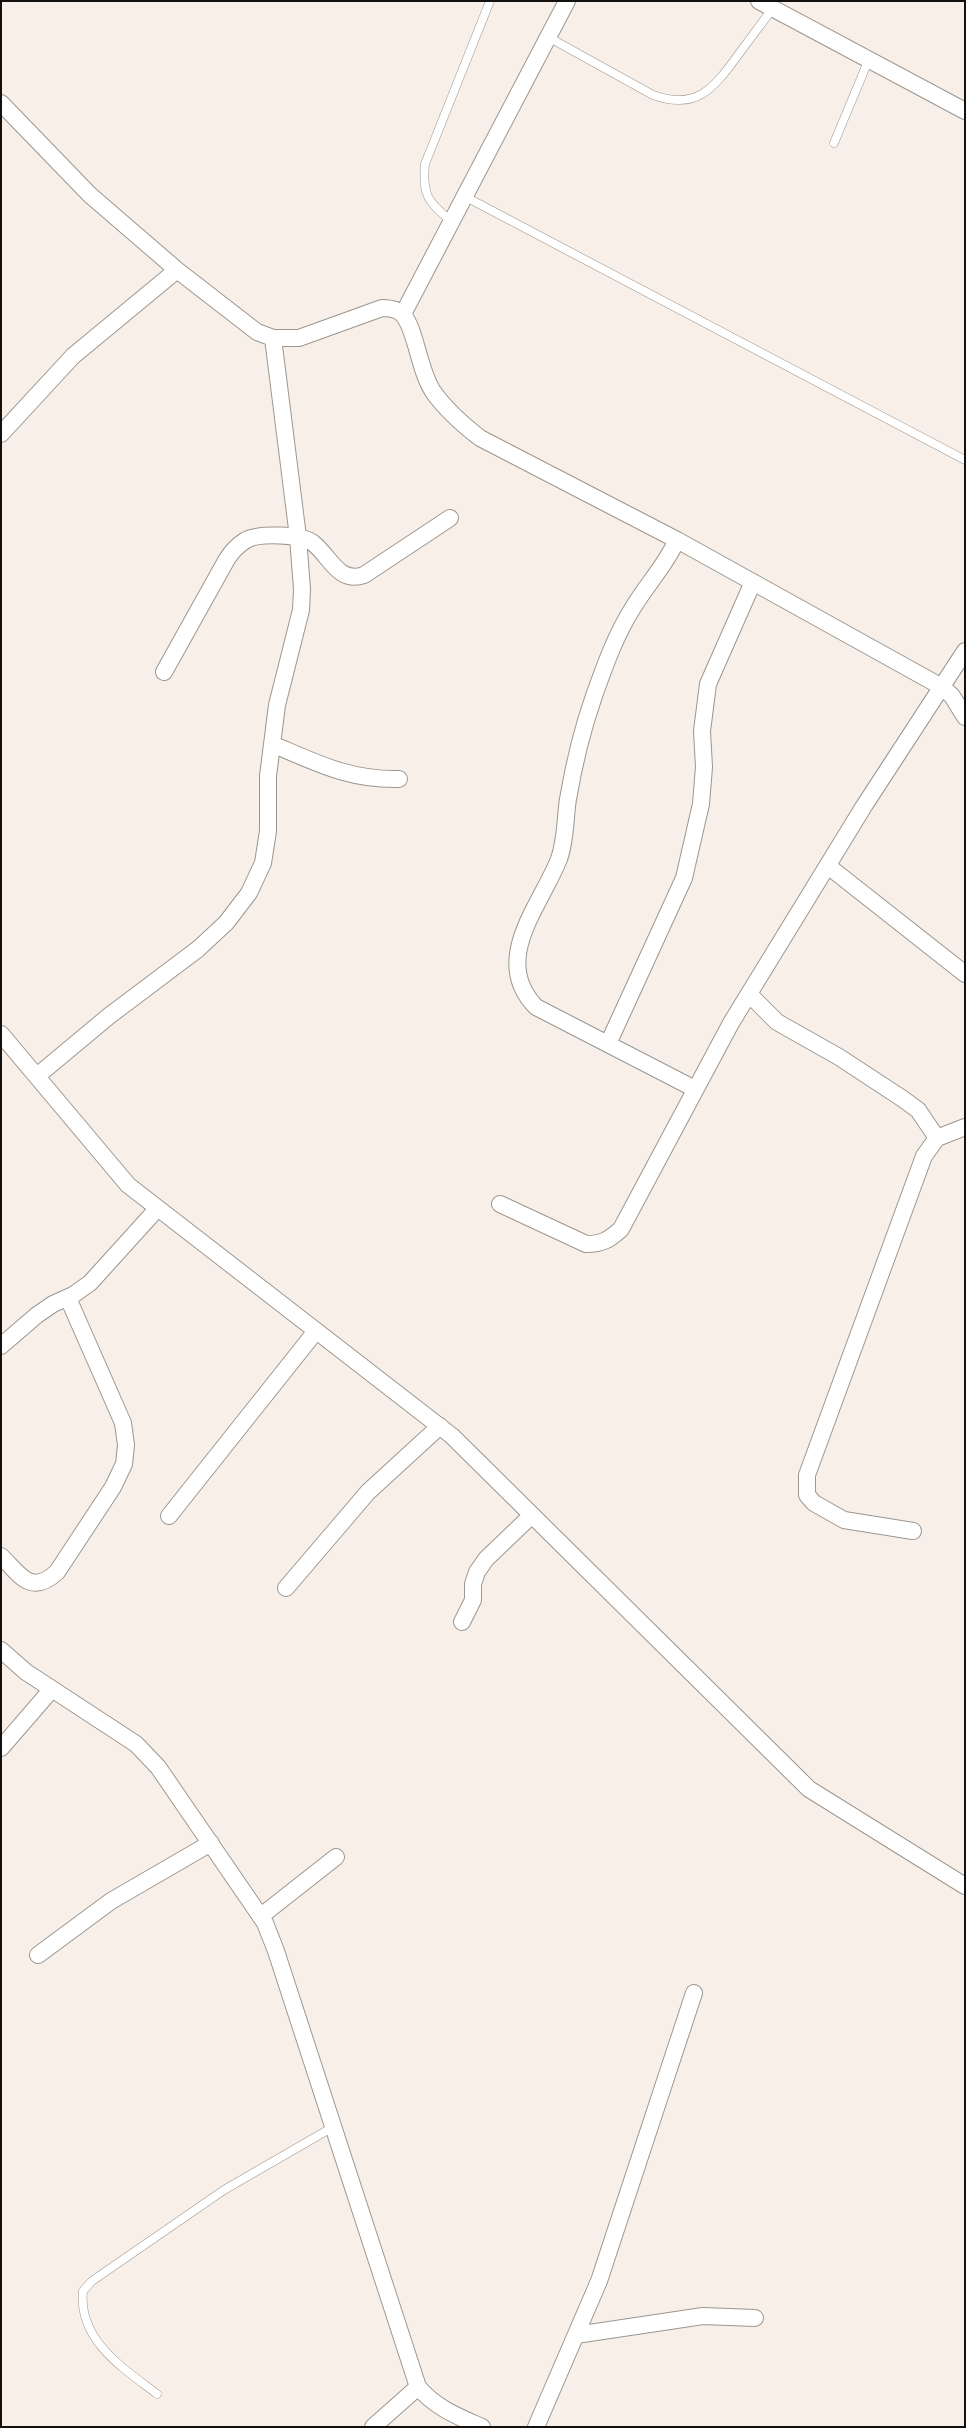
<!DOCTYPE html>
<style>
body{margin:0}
#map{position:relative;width:966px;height:2428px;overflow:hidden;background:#f7efe8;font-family:Ubuntu,sans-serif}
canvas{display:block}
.frame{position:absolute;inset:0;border:2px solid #13100e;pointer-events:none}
</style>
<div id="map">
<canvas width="966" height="2428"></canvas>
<div class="frame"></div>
</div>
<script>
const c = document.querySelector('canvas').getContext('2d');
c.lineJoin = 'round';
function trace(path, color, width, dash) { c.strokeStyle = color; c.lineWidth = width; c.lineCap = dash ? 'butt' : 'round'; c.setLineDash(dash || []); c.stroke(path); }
const service = new Path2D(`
 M 548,37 L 653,95 C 697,111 714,88 738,55 C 750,39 762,23 773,8
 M 834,143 L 869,59
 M 464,196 L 965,460
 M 451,221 C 428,202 422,195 425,164 L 490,1
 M 157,2394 C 123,2368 78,2340 83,2291 L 92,2281 L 224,2190 L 333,2127`);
const minor = new Path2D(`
 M 759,1 L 965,111
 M 1,103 L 90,195 L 177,270 L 257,332 L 273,338 L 299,338 L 382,308 C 390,308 398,309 403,315 C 416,329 419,372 434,393 C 447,411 462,424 480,438 L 677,540 L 942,687 L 952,696 L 965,717
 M 403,314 L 567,1
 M 1,434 L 73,356 L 177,270
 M 677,540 C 665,566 648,583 634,606 C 616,634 605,665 594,696 C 582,730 574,764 568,799 C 565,818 566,840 559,859 C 541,905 490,960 536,1007 L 695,1089
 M 164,672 L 227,559 C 232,551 238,545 246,540 C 258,533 302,534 313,543 C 330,556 338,584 364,575 L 450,518
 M 272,744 C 317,763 349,780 399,779
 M 828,866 L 965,974
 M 749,994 L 777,1022 L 839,1057 L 903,1099 L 918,1110 L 937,1138
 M 1,1034 L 128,1185 L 452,1436 L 809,1789 L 965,1886
 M 608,1044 L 684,878 L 701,804 L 704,767 L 702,731 L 708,684 L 753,582
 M 37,1076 L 109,1016 L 198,949 L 226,923 L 249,893 L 263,863 L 268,831 L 268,776 L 277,705 L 301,610 L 302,589 L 298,537 L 273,338
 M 500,1204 L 586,1244 C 602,1244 609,1240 621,1229 L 731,1023 L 864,806 L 965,651
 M 1,1346 L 37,1315 L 53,1304 L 73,1295 L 90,1283 L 157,1209
 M 169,1516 L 316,1331
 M 913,1531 L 844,1520 L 814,1503 L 807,1495 L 807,1475 L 924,1156 L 937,1138 L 965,1127
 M 1,1556 C 20,1575 31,1596 57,1572 L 113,1487 L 124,1464 L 126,1445 L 123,1423 L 68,1298
 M 286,1588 L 368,1492 L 440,1426
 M 462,1622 L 473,1600 L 473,1584 L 477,1572 L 486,1559 L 532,1515
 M 1,1650 L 26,1672 L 136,1744 L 158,1767 L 265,1923 L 276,1951 L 418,2387 L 373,2427
 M 1,1748 L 52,1689
 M 261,1916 L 336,1857
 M 38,1955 L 111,1901 L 211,1843
 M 576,2335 L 703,2316 L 755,2318
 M 418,2387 C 436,2408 457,2416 482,2427
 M 536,2427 L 599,2281 L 694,1993`);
trace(service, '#9d968f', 9);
trace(minor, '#9d968f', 18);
trace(service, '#fff', 8);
trace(minor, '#fff', 16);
</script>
